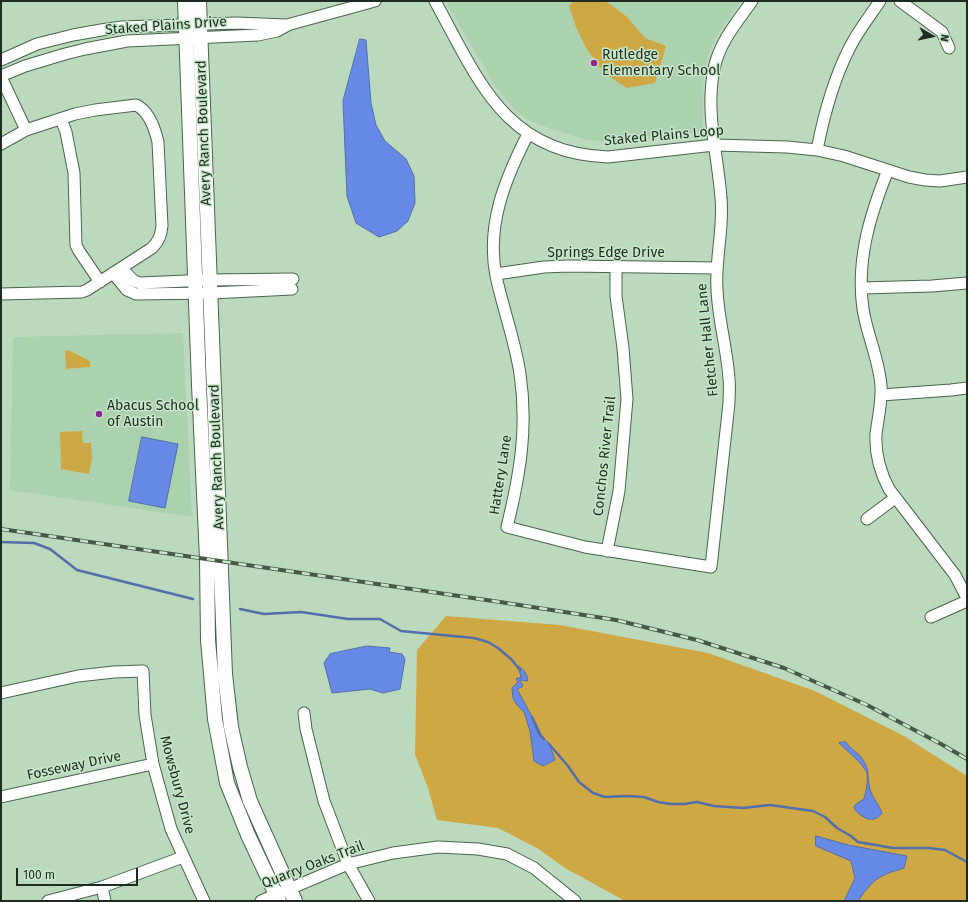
<!DOCTYPE html>
<style>
body{margin:0}
#map{position:relative;width:968px;height:902px;overflow:hidden;background:#bbdabd;font-family:"Fira Sans",sans-serif}
canvas{display:block}
.frame{position:absolute;inset:0;border:2px solid #1f2b20;pointer-events:none}
.north{position:absolute;left:912px;top:16px;width:40px;height:40px;-webkit-text-stroke:3px #c7e7ca;paint-order:stroke;rotate:99deg;font-size:11px;font-weight:700;line-height:16px;text-align:center;color:#1f2b20}
.north::after{content:'';display:block;margin:auto;width:14px;height:18px;background:#1f2b20;clip-path:polygon(50% 0,100% 100%,50% 72%,0 100%)}
.scale{position:absolute;left:16px;top:868px;width:122px;height:18px;box-sizing:border-box;border:2px solid #1f2b20;border-top:0;padding-left:5px;font-size:12px;line-height:14px;white-space:nowrap;color:#1f2b20;-webkit-text-stroke:3px #c7e7ca;paint-order:stroke}
</style>
<div id="map">
<canvas width="968" height="902"></canvas>
<div class="frame"></div>
<div class="north">N</div>
<div class="scale">100 m</div>
</div>
<script>
const c = document.querySelector('canvas').getContext('2d');
c.lineJoin = 'round';
function fillPath(path, color) { c.fillStyle = color; c.fill(path, 'evenodd'); }
function trace(path, color, width, dash) { c.strokeStyle = color; c.lineWidth = width; c.lineCap = dash ? 'butt' : 'round'; c.setLineDash(dash || []); c.stroke(path); }
function drawText(font, color, halo, rows, align = 'center') {
  c.font = font + ' "Fira Sans",sans-serif'; c.lineWidth = 3; c.setLineDash([]); c.textBaseline = 'middle'; c.strokeStyle = halo; c.fillStyle = color; for (const [text, x, y, turn = 0] of rows) {
    c.save(); c.translate(x, y); c.rotate((+turn || 0) * Math.PI / 180); c.textAlign = isNaN(turn) ? turn : align; if (halo) c.strokeText(text, 0, 0); c.fillText(text, 0, 0); c.restore();
  }
}
fillPath(new Path2D(`
 M 449,1 L 741,1 L 720,31 L 709,53 L 704,73 L 703,93 L 703,128 L 699,132 L 616,143 L 584,139 L 551,129 L 528,120 L 514,109 L 495,86 L 447,4 Z
 M 183,333 L 192,517 L 10,490 L 13,337 Z`), '#abd1ae');
fillPath(new Path2D(`
 M 574,1 L 606,1 L 627,17 L 645,38 L 666,46 L 655,83 L 627,88 L 605,74 L 586,48 L 576,27 L 569,6 Z
 M 68,350 L 90,361 L 90,367 L 66,369 L 65,351 Z
 M 82,431 L 83,443 L 91,443 L 92,459 L 89,474 L 61,469 L 60,432 Z
 M 446,616 L 560,625 L 708,653 L 815,691 L 904,736 L 967,776 L 967,901 L 625,901 L 565,868 L 537,848 L 498,828 L 437,820 L 428,788 L 415,754 L 417,650 Z`), '#cfa846');
const water = new Path2D(`
 M 360,39 L 366,40 L 371,103 L 376,125 L 385,141 L 406,159 L 414,176 L 415,203 L 408,221 L 397,231 L 379,237 L 356,223 L 347,196 L 343,101 Z
 M 142,437 L 178,444 L 165,508 L 129,501 Z
 M 367,646 L 390,648 L 389,652 L 402,654 L 405,659 L 400,689 L 383,693 L 370,689 L 332,693 L 324,663 L 330,654 Z
 M 518,666 C 524,669 527,674 528,681 L 519,680 L 523,685 L 522,687 L 517,689 L 531,715 L 538,734 L 549,743 L 555,760 L 543,766 L 534,761 L 530,731 L 524,712 L 516,704 L 513,698 L 512,688 L 518,682 L 516,679 L 517,678 L 521,678 Z
 M 846,742 C 851,750 858,752 863,760 C 870,770 867,775 869,784 C 870,796 878,802 882,813 C 874,825 861,818 854,808 L 855,805 L 864,799 C 866,792 868,782 867,774 C 866,766 846,750 839,743 Z
 M 816,836 L 848,845 L 907,856 L 904,868 C 878,876 874,878 858,901 L 844,901 L 855,878 L 851,861 L 816,846 Z`);
fillPath(water, '#688ae7');
trace(water, '#526eab', 1);
trace(new Path2D(`
 M 1,542 L 34,543 L 50,549 L 77,570 L 193,599
 M 240,609 L 264,614 L 301,612 L 348,619 L 380,619 L 401,631 L 474,638 L 488,642 L 498,648 L 511,659 L 520,670
 M 532,717 L 541,736 L 544,739
 M 549,744 L 568,766 L 579,782 L 593,793 L 605,797 L 627,796 L 644,797 L 658,802 L 671,804 L 684,804 L 697,802 L 714,806 L 743,808 L 770,805 L 806,810 L 813,811 L 825,817 L 837,828 L 851,836 L 858,842 L 893,848 L 929,848 L 945,850 L 967,862`), '#526eab', 2.5);
const minor = new Path2D(`
 M 435,1 C 478,79 505,154 608,157 L 714,145 L 787,147 L 817,150 L 844,156 L 909,177 L 925,180 L 940,181 L 967,177
 M 900,1 L 942,32 L 949,48
 M 1,60 L 37,44 L 73,35 L 101,30 L 122,27 L 236,23 L 287,25 L 375,1
 M 1,76 L 25,66 L 65,54 L 85,49 L 127,41 L 258,35 L 277,31 L 288,25
 M 1,77 L 26,130
 M 61,119 L 66,132 L 74,173 L 76,245 L 79,251 L 100,282
 M 528,134 C 505,179 486,225 496,276 C 503,309 515,340 520,374 C 528,428 520,474 507,527 L 585,547 L 711,567 L 729,403 C 729,395 730,387 729,379 C 727,348 718,319 717,289 C 715,258 724,229 721,198 C 718,156 705,112 714,69 C 719,43 737,22 752,1
 M 1,144 L 26,130 L 75,114 L 95,110 L 136,105 C 149,111 155,129 158,142 L 162,226 C 161,235 159,241 152,248 L 87,290 L 82,292 L 1,294
 M 817,150 C 824,114 833,80 850,47 C 858,31 870,16 880,1
 M 888,170 C 870,215 856,260 863,309 C 867,335 879,359 881,386 C 882,402 878,418 876,434 C 875,453 880,472 889,489 L 955,575 L 967,598
 M 121,268 L 134,281 L 140,283 L 210,280 L 293,279
 M 113,273 L 127,290 L 136,294 L 211,293 L 292,289
 M 496,274 L 544,267 L 568,266 L 717,268
 M 862,288 L 932,286 L 967,283
 M 881,395 L 951,390 L 967,388
 M 867,519 L 895,498
 M 607,551 L 619,491 L 627,399 L 623,348 L 616,296 L 616,267
 M 931,617 L 967,601
 M 1,693 L 78,676 L 114,672 L 143,671 L 145,715 L 153,764 L 171,829 L 204,901
 M 304,713 L 306,729 L 324,801 L 348,864 L 369,901
 M 1,797 L 153,764
 M 102,887 L 105,901
 M 48,901 L 102,887 L 183,857
 M 261,901 L 348,864 L 393,853 L 438,847 L 478,849 L 507,854 L 534,868 L 575,901`);
const major = new Path2D(`
 M 185,1 L 199,385 L 207,559 L 208,640 L 215,719 L 227,783 L 248,835 L 279,901
 M 199,1 L 225,674 L 231,727 L 240,767 L 250,801 L 295,901`);
trace(minor, '#48644b', 13);
trace(major, '#48644b', 16);
trace(minor, '#fff', 11);
trace(major, '#fff', 14);
const rail = new Path2D(`
 M 1,529 L 500,602 L 616,620 L 697,640 L 784,668 L 867,705 L 941,744 L 967,759`);
trace(rail, '#475848', 4);
trace(rail, '#c7e7ca', 2.5, [8]);
for (const [x, y, r, color] of [
 [594,63,4,"#8b268d"],
 [99,414,4,"#8b268d"]
]) { const dot = new Path2D(); dot.arc(x, y, r, 0, 2 * Math.PI); c.fillStyle = color; c.fill(dot); trace(dot, '#c7e7ca', 1.5); }
drawText('14px', '#1f2b20', '#c7e7ca', [
 ["Staked Plains Drive",166,26,-4],
 ["Avery Ranch Boulevard",204,133,-92],
 ["Staked Plains Loop",664,136,-5],
 ["Springs Edge Drive",606,253],
 ["Fletcher Hall Lane",708,340,-96],
 ["Conchos River Trail",605,456,-84],
 ["Avery Ranch Boulevard",217,457,-92],
 ["Hattery Lane",501,475,-81],
 ["Fosseway Drive",74,766,-12],
 ["Mowsbury Drive",177,785,75],
 ["Quarry Oaks Trail",313,865,-21]
]);
drawText('14px', '#1f2b20', '#c7e7ca', [
 ["Rutledge",602,55],
 ["Elementary School",602,71],
 ["Abacus School",107,406],
 ["of Austin",107,422]
], 'left');
</script>
